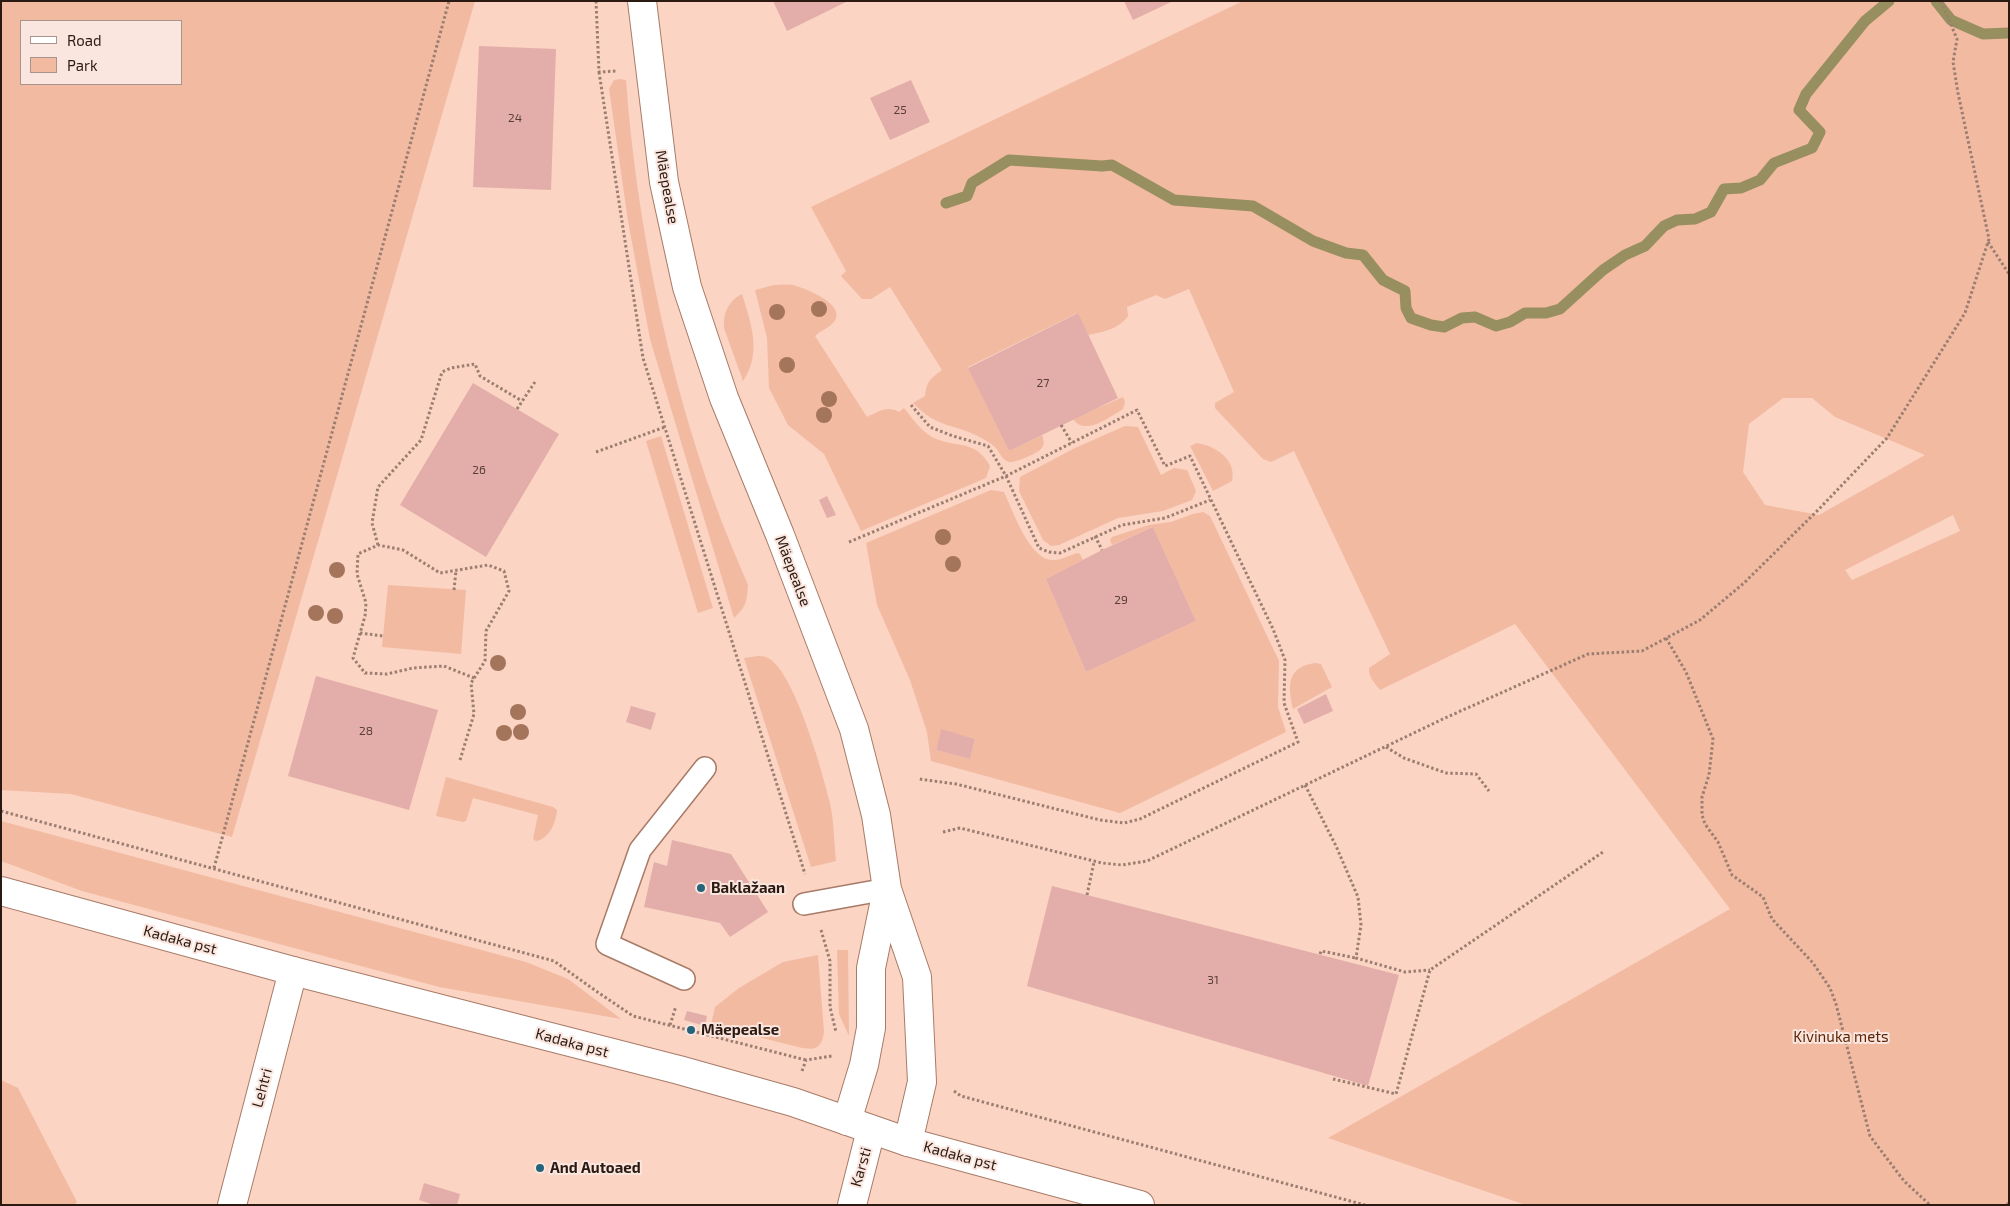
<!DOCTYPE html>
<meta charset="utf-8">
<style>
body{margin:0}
#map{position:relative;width:2010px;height:1206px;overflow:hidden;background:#fbd4c3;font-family:"Exo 2",sans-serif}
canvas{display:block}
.frame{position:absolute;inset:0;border:2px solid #2b1a12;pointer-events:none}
.legend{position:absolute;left:20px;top:20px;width:162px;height:65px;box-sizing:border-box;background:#fae6de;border:1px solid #a7948c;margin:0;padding:6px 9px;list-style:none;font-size:15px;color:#2b1a12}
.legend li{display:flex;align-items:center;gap:10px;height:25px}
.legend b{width:25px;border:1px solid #a7948c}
</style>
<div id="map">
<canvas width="2010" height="1206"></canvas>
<div class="frame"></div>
<ul class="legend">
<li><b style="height:6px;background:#fff"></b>Road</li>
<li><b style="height:14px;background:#f2baa1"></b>Park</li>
</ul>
</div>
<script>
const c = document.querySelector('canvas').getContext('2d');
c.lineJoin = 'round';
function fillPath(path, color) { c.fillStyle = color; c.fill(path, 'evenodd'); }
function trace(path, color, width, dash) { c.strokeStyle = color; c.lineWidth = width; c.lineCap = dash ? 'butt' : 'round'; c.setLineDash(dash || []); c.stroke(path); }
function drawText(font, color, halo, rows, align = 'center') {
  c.font = font + ' "Exo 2",sans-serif'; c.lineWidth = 4; c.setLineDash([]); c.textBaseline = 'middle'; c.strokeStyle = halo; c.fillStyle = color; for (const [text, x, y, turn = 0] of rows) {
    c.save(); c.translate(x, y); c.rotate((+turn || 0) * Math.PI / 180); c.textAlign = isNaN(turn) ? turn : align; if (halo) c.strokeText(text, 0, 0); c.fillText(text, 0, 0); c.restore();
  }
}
fillPath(new Path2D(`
 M 1,1 L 475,1 L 232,837 L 71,794 L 1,790 ZM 21,21 L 181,21 L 181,84 L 21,84 Z
 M 1243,1 L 2009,1 L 2009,1205 L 1526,1205 L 1328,1138 L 1730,909 L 1515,624 L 1380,690 C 1375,683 1368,677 1369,668 L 1390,654 L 1294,451 L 1271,462 L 1263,459 L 1215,408 L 1215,403 L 1234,392 L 1189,289 L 1165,299 L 1156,295 L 1127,307 L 1128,316 C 1119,329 1103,332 1088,335 L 1077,313 L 968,367 L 1009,451 L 1042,435 C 1044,440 1045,445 1041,449 C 1036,454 1015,463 1009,462 C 1002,460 1000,453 996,448 C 992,444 985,440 980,437 C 952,423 937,428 913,403 L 925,396 C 926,382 931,378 942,370 L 890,287 L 871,299 L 862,299 L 841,276 L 846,271 L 811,207 ZM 1783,398 L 1812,398 L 1835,417 L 1925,455 L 1819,515 L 1765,505 L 1743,472 L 1749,424 ZM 1953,515 L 1960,531 L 1852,580 L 1845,570 Z
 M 620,79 L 626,80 C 636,219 667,370 714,501 C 724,529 736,557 748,585 C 747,602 746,607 734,618 L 650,339 L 628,221 L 609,89 L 614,80 Z
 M 774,285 C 780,285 787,284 793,285 C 805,288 848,305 834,322 C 829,328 820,331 815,336 L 867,417 C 878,412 887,405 899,412 L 904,408 C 913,419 920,430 932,437 C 955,449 975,438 990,466 L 986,478 L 861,531 L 824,454 L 788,425 L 769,388 L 767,338 L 755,290 Z
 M 742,294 C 751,323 762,353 743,381 L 724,328 C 723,313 728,301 742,294 Z
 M 1123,397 L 1125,402 L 1123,409 C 1111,416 1085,437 1073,419 Z
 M 1125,426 L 1138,427 L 1161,475 L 1174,468 L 1187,470 L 1196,491 L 1192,500 L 1163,511 L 1118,518 L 1059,545 L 1051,546 L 1043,540 L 1019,491 L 1020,477 L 1075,448 Z
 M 661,436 L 713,608 L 698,613 L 646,441 Z
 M 1197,443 C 1216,446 1237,460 1232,481 L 1213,491 L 1190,446 Z
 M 991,490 L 1004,492 C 1013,511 1030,562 1054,560 C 1062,560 1070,555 1077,553 L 1080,554 L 1083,560 L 1046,579 L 1086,672 L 1196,621 L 1153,527 L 1112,545 L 1110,540 L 1112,537 L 1149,525 L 1171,522 L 1193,514 L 1203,512 L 1210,516 L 1279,661 L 1278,707 L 1286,732 L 1120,813 L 931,761 L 927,732 L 910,680 L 877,605 L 866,543 ZM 941,730 L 975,739 L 970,759 L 936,750 Z
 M 388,585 L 466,590 L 461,654 L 382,647 Z
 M 758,656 C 760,656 763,656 766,657 C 793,666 823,774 830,803 C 834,821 834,842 836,861 L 811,867 L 744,658 Z
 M 1315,663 L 1321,664 L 1332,687 L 1293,709 C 1288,687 1286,667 1315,663 Z
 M 446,777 L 553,807 L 557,810 C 556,823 549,839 536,841 L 533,839 L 538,815 L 473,798 L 466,821 L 463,822 L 436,816 Z
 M 1,821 L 526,962 L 568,979 L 621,1019 L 439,987 L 82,891 L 1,861 Z
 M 837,950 L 848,950 L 849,1036 L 839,1014 Z
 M 818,955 L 824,1032 C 821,1051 814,1050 798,1047 L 711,1025 L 715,1007 L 739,988 L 783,962 Z
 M 1,1080 L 18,1088 L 77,1202 L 74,1205 L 1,1205 Z`), '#f2baa1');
trace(new Path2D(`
 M 1936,1 L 1951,20 L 1983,34 L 2009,33
 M 946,203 L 967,196 L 972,183 L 1009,160 L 1102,166 L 1112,165 L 1174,200 L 1253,206 L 1313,241 L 1346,253 L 1363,255 L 1383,280 L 1405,291 L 1406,308 L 1411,318 L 1431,325 L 1444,327 L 1462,318 L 1475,317 L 1496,326 L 1510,322 L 1525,313 L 1546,313 L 1560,309 L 1603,270 L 1625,255 L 1645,246 L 1664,226 L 1677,220 L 1695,219 L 1711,212 L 1724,189 L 1741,188 L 1760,180 L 1774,163 L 1812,148 L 1820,132 L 1799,110 L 1806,94 L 1865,21 L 1889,1`), '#988f60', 11);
fillPath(new Path2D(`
 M 773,1 L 848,1 L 787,31 Z
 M 1124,1 L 1173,1 L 1133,20 Z
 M 479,46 L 556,49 L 551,190 L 473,187 Z
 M 911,80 L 930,122 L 890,140 L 870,98 Z
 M 1078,313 L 1118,398 L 1009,451 L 968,368 Z
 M 473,383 L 559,434 L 486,557 L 400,505 Z
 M 827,496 L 836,515 L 827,518 L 819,500 Z
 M 1153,527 L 1196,621 L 1086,672 L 1046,579 L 1102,550 Z
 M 316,676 L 438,710 L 409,810 L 288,776 Z
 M 1326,694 L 1333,711 L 1304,724 L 1297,709 Z
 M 631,706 L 656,713 L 651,730 L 626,722 Z
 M 941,729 L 975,739 L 970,759 L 936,750 Z
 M 672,840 L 731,854 L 768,912 L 730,937 L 720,923 L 644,907 L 654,862 L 667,866 Z
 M 1052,886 L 1399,975 L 1368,1086 L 1027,986 Z
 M 687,1011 L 707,1016 L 705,1026 L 684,1020 Z
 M 424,1183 L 460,1194 L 457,1205 L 434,1205 L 419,1200 Z`), '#e3aea9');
const service = new Path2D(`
 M 804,904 L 887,889
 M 684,979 L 607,944 L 640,850 L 705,768`);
const minor = new Path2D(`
 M 642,1 L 664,182 L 687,287 L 724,398 L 780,535 L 854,729 L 876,815 L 887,889 L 917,977 L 922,1082 L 908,1142
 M 847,1121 L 864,1065 L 871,1028 L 871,968 L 887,890
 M 232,1205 L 293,971
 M 852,1205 L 871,1130`);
const secondary = new Path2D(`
 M 1,891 L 293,971 L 679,1070 L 793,1102 L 908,1142 L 1140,1205`);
trace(service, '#a87b68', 24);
trace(minor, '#a87b68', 30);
trace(secondary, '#a87b68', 30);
trace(new Path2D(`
 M 596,1 L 599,72 L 617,71
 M 599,72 L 643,358 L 805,874
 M 1988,242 L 2009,274
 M 911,405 L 930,427 L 953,436 L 988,446 L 1006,476 L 1039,548 L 1049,552 L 1060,553 L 1122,525 L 1165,518 L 1210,500
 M 517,409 L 535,382
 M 1061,425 L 1072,443
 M 596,452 L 665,427
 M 1095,536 L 1102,550
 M 849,542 L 1006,476 L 1137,410 L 1165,466 L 1190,456 L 1273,629 L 1285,660 L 1284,703 L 1298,742 L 1140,819 L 1124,823 L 1100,820 L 956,784 L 919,779
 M 378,545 L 372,523 L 378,487 L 421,440 L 442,372 L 451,368 L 475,364 L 480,376 L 522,401
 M 454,590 L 456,570
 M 360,633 L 383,636
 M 1666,638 L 1686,672 L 1713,739 L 1709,775 L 1702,797 L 1702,815 L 1705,824 L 1718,842 L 1732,875 L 1763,897 L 1772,919 L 1813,963 L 1830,988 L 1836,1004 L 1870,1136 L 1904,1181 L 1930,1205
 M 1386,747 L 1404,758 L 1446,773 L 1476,774 L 1489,791
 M 460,760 L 474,714 L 471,683 L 485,661 L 486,631 L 509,591 L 504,571 L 488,565 L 440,573 L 403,550 L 378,545 L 358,554 L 357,574 L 366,603 L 365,616 L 353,658 L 365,673 L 387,674 L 413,668 L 444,666 L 474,678
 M 1305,785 L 1336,846 L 1358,897 L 1361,925 L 1356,958 L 1405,972 L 1430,970
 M 1,811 L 554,961 L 596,991 L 633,1016 L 806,1060
 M 943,832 L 960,828 L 1102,863 L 1122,865 L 1147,861 L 1445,718 L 1588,654 L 1642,651 L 1700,620 L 1744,583 L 1819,509 L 1887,438 L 1965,313 L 1989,239 L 1958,93 L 1953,62 L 1957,39 L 1941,1
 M 214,868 L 449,1
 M 1087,895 L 1094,862
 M 821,930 L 830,961 L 830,1007 L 836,1032
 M 1320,954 L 1321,951 L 1356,958
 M 670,1025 L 676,1006
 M 802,1071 L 806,1060 L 832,1056
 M 1333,1079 L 1396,1094 L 1430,970 L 1603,852
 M 954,1091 L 961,1096 L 1365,1205
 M 2007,1205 L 2009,1202`), '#9b7e71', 3, [2.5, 2.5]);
trace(service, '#fff', 21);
trace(minor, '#fff', 28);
trace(secondary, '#fff', 28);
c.fillStyle = '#a4745b';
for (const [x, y] of [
 [819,309],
 [777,312],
 [787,365],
 [829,399],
 [824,415],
 [943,537],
 [953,564],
 [337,570],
 [316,613],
 [335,616],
 [498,663],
 [518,712],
 [521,732],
 [504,733]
]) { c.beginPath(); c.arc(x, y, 8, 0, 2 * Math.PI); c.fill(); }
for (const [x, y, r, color] of [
 [701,888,5,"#25647a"],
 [691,1030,5,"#25647a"],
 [540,1168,5,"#25647a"]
]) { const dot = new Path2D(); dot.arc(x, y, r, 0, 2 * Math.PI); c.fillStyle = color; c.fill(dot); trace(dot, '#fae6de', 2); }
drawText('12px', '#593f38', null, [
 ["25",900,110],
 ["24",515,118],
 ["27",1043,383],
 ["26",479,470],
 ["29",1121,600],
 ["28",366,731],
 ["31",1213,980]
]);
drawText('15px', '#2b1a12', '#fae6de', [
 ["Mäepealse",667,187,80],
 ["Mäepealse",793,571,69],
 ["Kadaka pst",180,940,15],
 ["Kadaka pst",572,1043,15],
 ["Lehtri",262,1088,-75],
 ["Kadaka pst",960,1156,15],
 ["Karsti",861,1167,-74]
]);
drawText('bold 15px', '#2b1a12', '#fae6de', [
 ["Baklažaan",711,888],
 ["Mäepealse",701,1030],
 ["And Autoaed",550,1168]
], 'left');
drawText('15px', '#5d2506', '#fae6de', [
 ["Kivinuka mets",1841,1037]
]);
</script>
